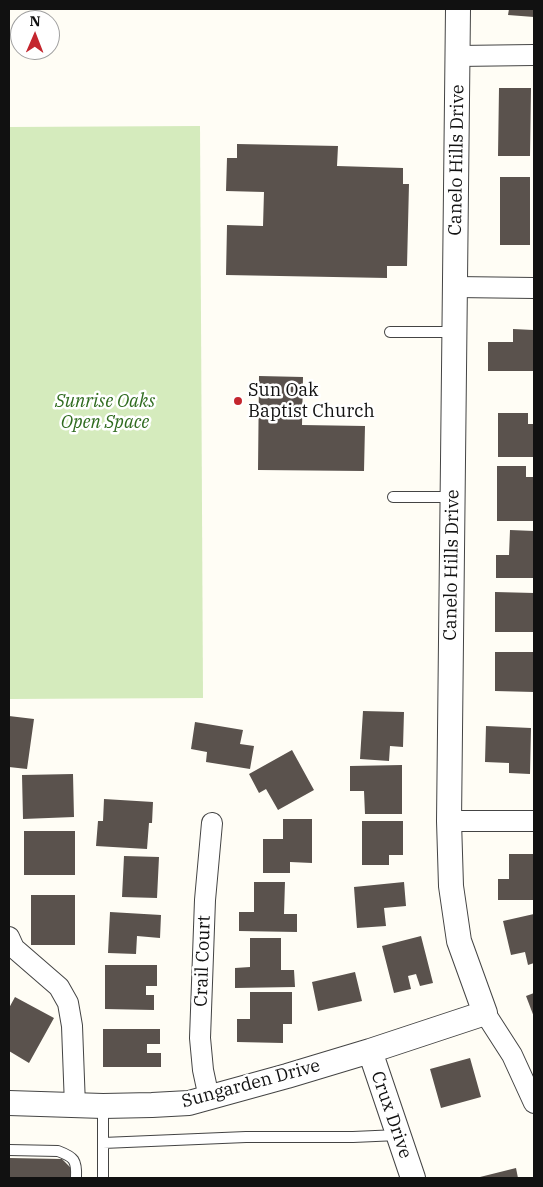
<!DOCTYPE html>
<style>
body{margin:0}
#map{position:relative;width:543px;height:1187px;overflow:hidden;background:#fffdf5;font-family:"IBM Plex Serif",serif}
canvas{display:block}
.frame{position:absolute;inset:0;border:10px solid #111;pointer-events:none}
.north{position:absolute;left:10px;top:10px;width:50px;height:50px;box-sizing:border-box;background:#fff;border:1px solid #a0a0a0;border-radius:50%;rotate:1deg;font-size:14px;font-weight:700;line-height:20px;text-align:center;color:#111}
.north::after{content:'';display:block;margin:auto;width:18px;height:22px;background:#c4262e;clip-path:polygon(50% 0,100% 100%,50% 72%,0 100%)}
</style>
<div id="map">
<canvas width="543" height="1187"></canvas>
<div class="frame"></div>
<div class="north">N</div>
</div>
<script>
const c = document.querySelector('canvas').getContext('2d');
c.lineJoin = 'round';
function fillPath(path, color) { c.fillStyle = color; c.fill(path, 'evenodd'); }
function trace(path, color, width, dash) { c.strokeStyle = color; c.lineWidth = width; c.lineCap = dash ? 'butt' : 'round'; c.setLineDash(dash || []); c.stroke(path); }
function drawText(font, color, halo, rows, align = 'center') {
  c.font = font + ' "IBM Plex Serif",serif'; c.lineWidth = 5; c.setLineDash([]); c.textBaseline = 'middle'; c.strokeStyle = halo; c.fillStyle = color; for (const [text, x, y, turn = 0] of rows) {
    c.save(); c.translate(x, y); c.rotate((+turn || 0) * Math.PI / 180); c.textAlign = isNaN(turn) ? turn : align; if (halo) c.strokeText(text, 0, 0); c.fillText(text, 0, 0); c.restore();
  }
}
fillPath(new Path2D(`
 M 200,126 L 203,698 L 9,699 L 9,127 Z`), '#d5ebbd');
fillPath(new Path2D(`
 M 509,9 L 534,9 L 534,17 L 508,15 Z
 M 499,88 L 531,88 L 530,156 L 498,156 Z
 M 237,144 L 338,146 L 337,166 L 403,168 L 403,184 L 409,184 L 407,266 L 387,266 L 387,278 L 226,275 L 227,225 L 263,226 L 264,192 L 226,191 L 227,158 L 237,158 Z
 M 500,177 L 530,177 L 530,245 L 500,245 Z
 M 513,329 L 533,330 L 533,371 L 488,371 L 488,342 L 513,342 Z
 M 259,376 L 303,377 L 302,425 L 365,426 L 364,471 L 258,470 Z
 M 498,413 L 528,413 L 528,424 L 534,424 L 534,457 L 498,457 Z
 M 497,466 L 526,466 L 526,477 L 534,477 L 534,521 L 497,521 Z
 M 510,530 L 534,531 L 534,578 L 496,578 L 496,555 L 509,555 Z
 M 495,592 L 534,593 L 534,632 L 495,632 Z
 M 495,652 L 534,652 L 534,692 L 495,691 Z
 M 363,711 L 404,712 L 403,747 L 390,746 L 389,761 L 360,759 Z
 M 9,716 L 34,719 L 27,769 L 9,767 Z
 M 195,722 L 243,730 L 240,744 L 254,746 L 250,769 L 206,762 L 207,752 L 191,749 Z
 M 486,726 L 531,728 L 530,774 L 509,773 L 509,763 L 485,762 Z
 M 292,750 L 314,790 L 278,810 L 266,789 L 259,793 L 249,774 Z
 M 402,765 L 402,814 L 365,814 L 364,791 L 350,791 L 350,766 Z
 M 73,774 L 74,817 L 23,819 L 22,775 Z
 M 104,799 L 153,802 L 152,823 L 149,823 L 147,849 L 96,846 L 98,821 L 103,821 Z
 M 283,819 L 312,819 L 312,863 L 290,862 L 290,873 L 263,873 L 263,839 L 283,839 Z
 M 362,821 L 403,821 L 403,855 L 389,855 L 389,865 L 362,865 Z
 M 24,831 L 75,831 L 75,875 L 24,875 Z
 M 509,854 L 534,854 L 534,900 L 498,900 L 498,879 L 509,879 Z
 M 124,856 L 159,857 L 157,898 L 122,897 Z
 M 254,882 L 285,882 L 284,914 L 297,914 L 297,932 L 239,931 L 239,912 L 254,912 Z
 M 404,882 L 406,906 L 384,908 L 386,926 L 357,928 L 354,887 Z
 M 31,895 L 75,895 L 75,945 L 31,945 Z
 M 110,912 L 161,915 L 160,938 L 137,936 L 136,954 L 108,953 Z
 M 534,914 L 534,963 L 528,965 L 525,952 L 511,955 L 503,921 Z
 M 421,936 L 433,983 L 420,986 L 416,974 L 408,976 L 411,989 L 394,993 L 382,946 Z
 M 250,938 L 281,938 L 281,970 L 294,970 L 295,987 L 235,988 L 235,968 L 250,967 Z
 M 105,965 L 157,965 L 157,986 L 146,986 L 146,995 L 154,995 L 154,1010 L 105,1009 Z
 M 355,972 L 362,1001 L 318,1011 L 312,982 Z
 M 250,992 L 292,992 L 292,1024 L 283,1024 L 283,1043 L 237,1042 L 237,1019 L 250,1019 Z
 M 534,993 L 534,1017 L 526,996 Z
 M 15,997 L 54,1018 L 29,1063 L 9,1051 L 9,1008 Z
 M 103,1029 L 160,1029 L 160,1044 L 147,1044 L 147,1053 L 161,1053 L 161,1067 L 103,1067 Z
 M 470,1058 L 481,1097 L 441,1108 L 430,1069 Z
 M 9,1158 L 62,1159 L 73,1170 L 73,1178 L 9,1178 Z
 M 516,1168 L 518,1178 L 476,1178 Z`), '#5a524d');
const service = new Path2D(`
 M 390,332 L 455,332
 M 393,497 L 453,497
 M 103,1143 L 246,1137 L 353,1137 L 398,1135
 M 9,1150 L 58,1151 C 74,1157 77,1160 76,1178
 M 103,1178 L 103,1106`);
const minor = new Path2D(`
 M 458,56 L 534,55
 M 456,287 L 534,288
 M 449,821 L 534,821
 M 9,937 L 14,948 L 59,987 L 68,1003 L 72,1026 L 75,1106
 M 485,1013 L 512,1055 L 534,1103
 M 209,1098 L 203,1070 L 200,1038 L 205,900 L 212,823`);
const tertiary = new Path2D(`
 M 370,1051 L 413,1178
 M 9,1103 L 103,1106 L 152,1105 L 189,1103 L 287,1076 L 370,1051 L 485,1013 L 459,941 L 451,886 L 449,821 L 458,9`);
trace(service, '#444', 12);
trace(minor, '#444', 22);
trace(tertiary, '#444', 26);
trace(service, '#fff', 10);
trace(minor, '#fff', 20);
trace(tertiary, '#fff', 24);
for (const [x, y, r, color] of [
 [238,401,5,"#c4262e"]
]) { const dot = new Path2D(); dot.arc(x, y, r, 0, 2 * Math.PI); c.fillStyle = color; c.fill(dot); trace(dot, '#fff', 2); }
drawText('18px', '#111', '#fff', [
 ["Canelo Hills Drive",457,160,-89],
 ["Canelo Hills Drive",452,565,-89],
 ["Crail Court",203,961,-88],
 ["Sungarden Drive",251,1084,-15],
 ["Crux Drive",391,1115,71]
]);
drawText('18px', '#111', '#fff', [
 ["Sun Oak",248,391],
 ["Baptist Church",248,412]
], 'left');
drawText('italic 18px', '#2f6b1f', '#fff', [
 ["Sunrise Oaks",105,402],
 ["Open Space",105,423]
]);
</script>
